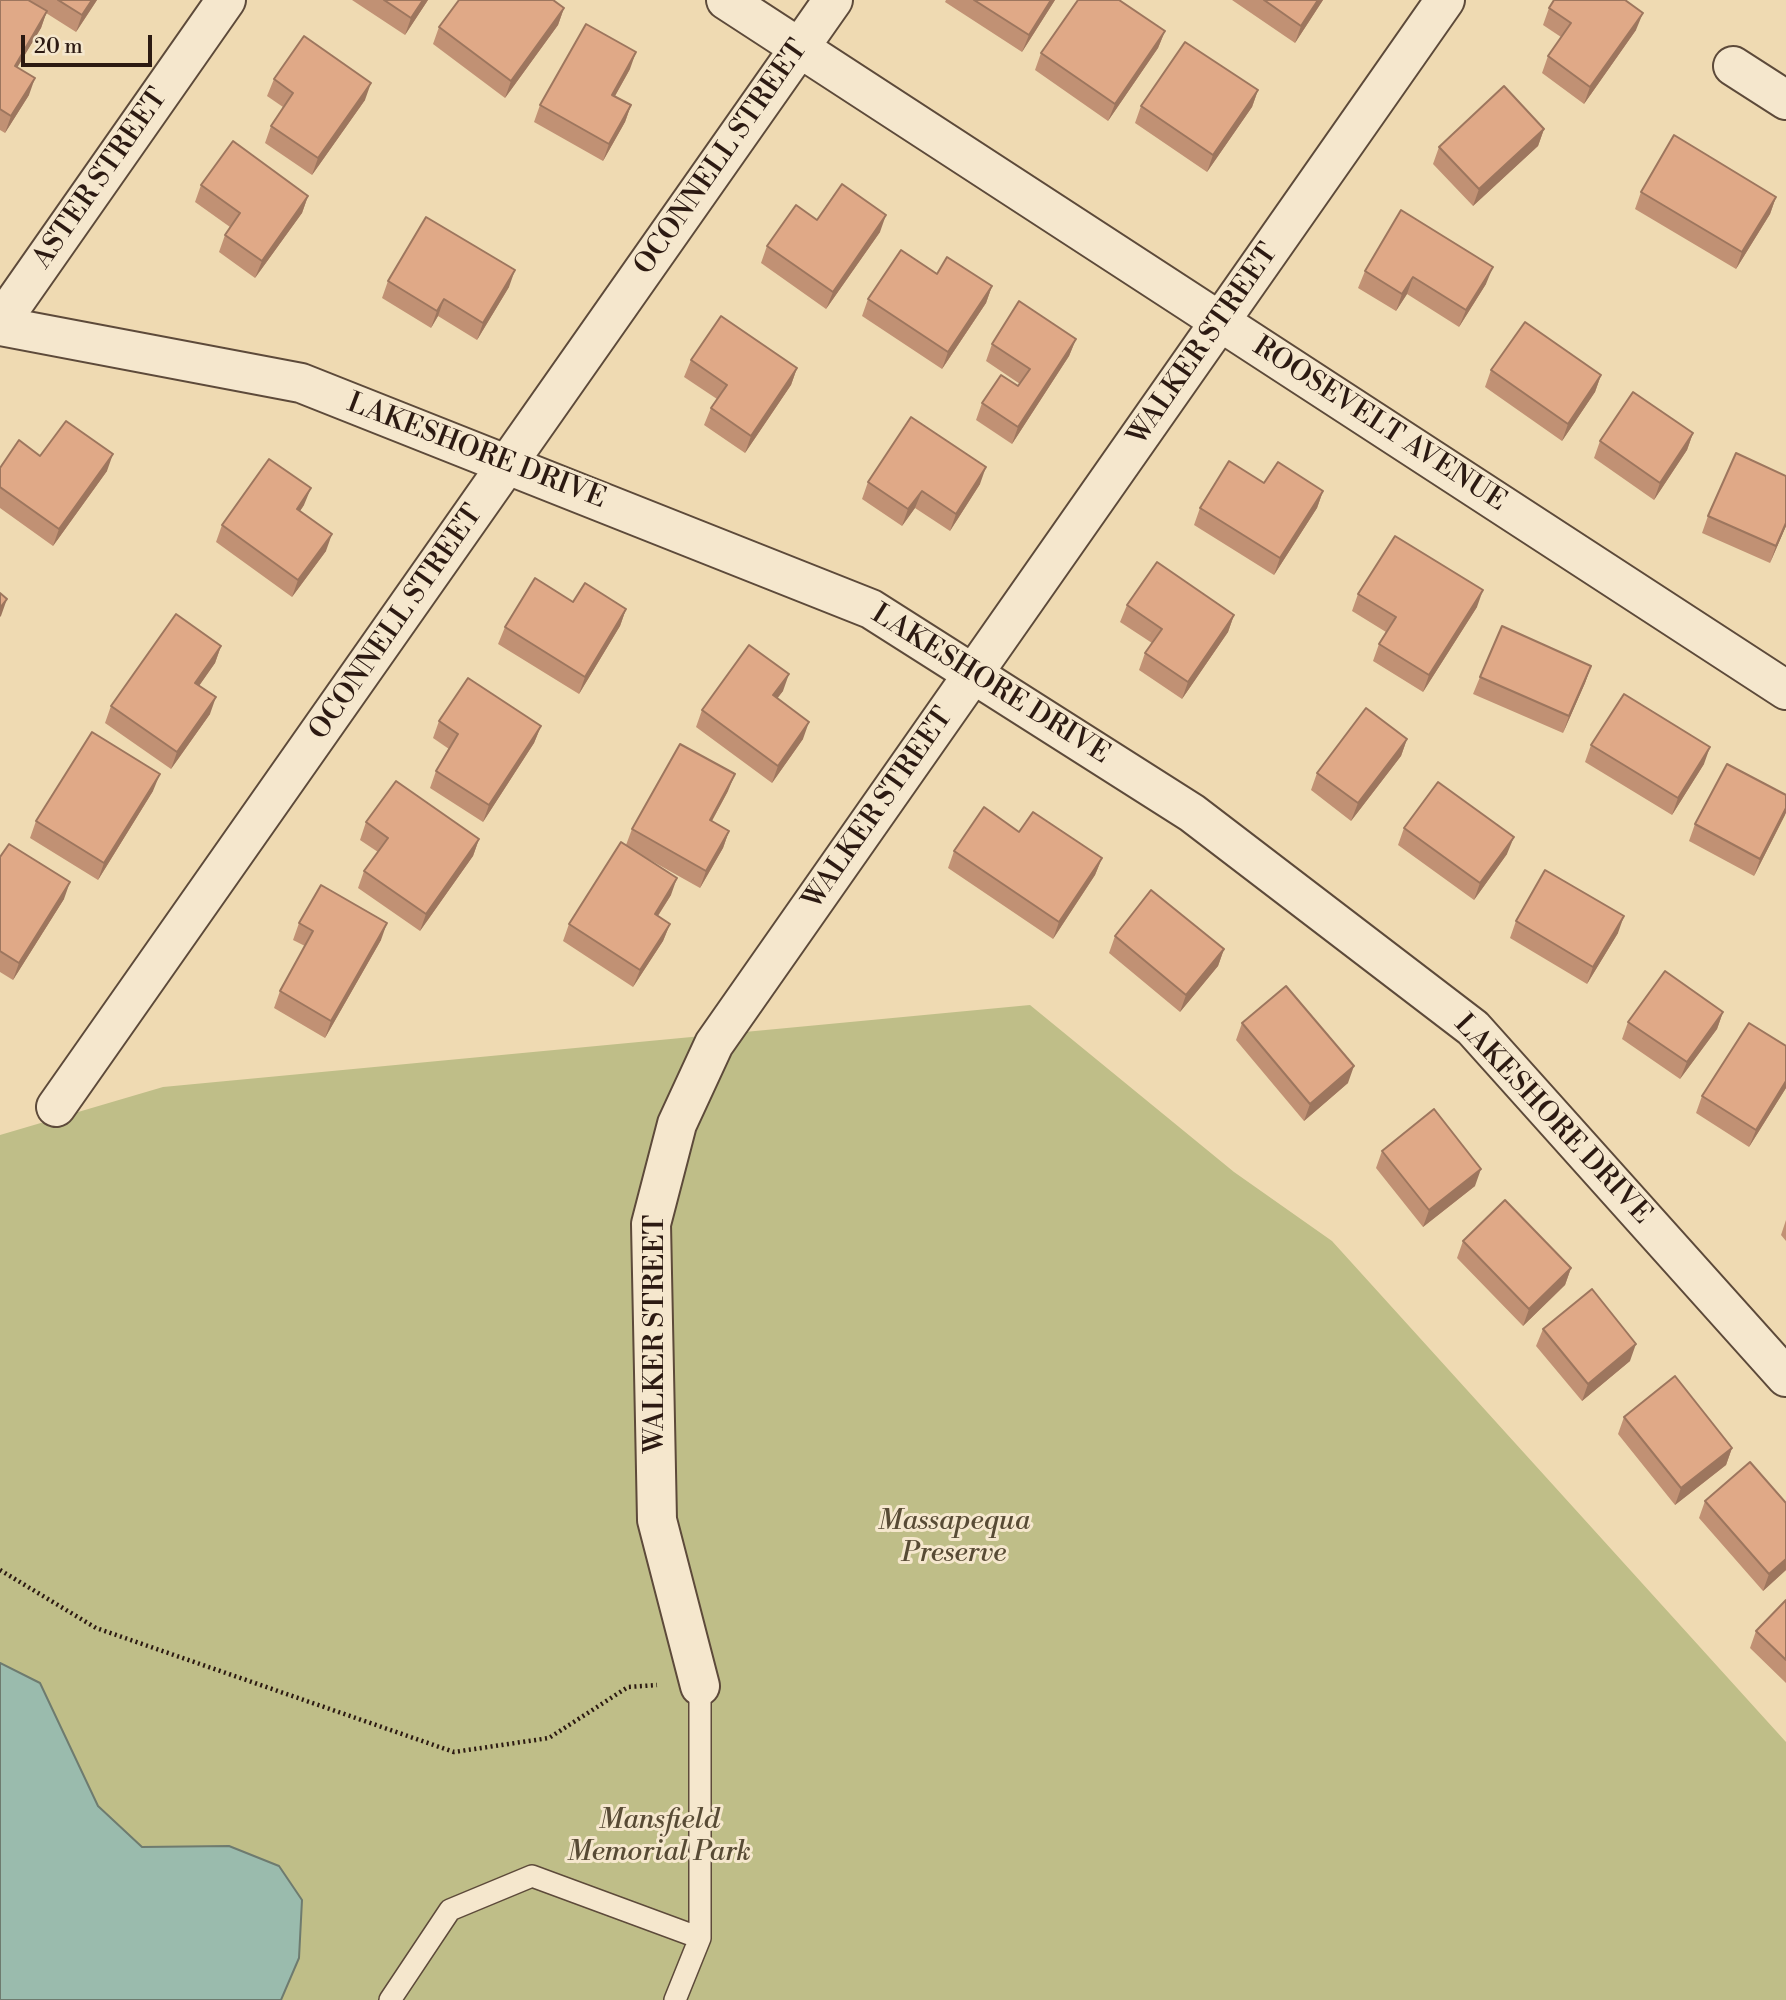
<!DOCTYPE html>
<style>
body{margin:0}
#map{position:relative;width:1786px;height:2000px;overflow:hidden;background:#efdab2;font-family:"Libre Bodoni",serif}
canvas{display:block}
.scale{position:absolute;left:21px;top:35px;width:131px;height:32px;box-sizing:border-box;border:4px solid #2c1a12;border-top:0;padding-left:9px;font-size:21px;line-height:24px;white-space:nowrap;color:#2c1a12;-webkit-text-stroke:5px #f5e7cd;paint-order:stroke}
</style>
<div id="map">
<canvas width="1786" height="2000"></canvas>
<div class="scale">20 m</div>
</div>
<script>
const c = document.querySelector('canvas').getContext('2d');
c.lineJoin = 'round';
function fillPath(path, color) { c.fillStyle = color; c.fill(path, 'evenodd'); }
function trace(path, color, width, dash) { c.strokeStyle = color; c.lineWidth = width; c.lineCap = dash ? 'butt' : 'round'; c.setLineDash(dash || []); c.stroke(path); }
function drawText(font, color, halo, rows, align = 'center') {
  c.font = font + ' "Libre Bodoni",serif'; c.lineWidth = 6; c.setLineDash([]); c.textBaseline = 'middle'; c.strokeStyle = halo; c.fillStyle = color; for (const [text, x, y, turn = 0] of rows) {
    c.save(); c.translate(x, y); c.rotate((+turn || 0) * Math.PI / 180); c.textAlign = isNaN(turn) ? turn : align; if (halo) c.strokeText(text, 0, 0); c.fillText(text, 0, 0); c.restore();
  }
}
fillPath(new Path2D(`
 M 1030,1005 L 1234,1172 L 1332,1241 L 1786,1742 L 1786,2000 L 0,2000 L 0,1135 L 163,1087 Z`), '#bfbe88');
const water = new Path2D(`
 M 0,1663 L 40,1683 L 98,1806 L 142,1847 L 229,1846 L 279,1866 L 302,1900 L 299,1958 L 281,2000 L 0,2000 Z`);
fillPath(water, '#9abbad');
trace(water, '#6e7b6f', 2);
const service = new Path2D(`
 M 390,2000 L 450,1910 L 532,1876 L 700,1938 L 700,1686
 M 675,2000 L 700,1938`);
const minor = new Path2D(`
 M 726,0 L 1786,690
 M 1733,66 L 1786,100
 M 0,323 L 226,0
 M 56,1107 L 833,0
 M 700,1686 L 657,1520 L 651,1224 L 677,1124 L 714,1044 L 1445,0`);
const tertiary = new Path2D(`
 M 0,326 L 301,383 L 871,609 L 1192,813 L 1473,1028 L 1786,1377`);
trace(service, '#5d4a3a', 24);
trace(minor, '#5d4a3a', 42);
trace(tertiary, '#5d4a3a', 42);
trace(new Path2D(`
 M 0,1570 L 96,1628 L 454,1752 L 549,1738 L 628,1687 L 657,1685`), '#2c1a12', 4.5, [2, 3.5]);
trace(service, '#f5e7cd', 21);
trace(minor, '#f5e7cd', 38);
trace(tertiary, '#f5e7cd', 38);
fillPath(new Path2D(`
 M 0,0 L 97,0 L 76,32 L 46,13 L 41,28 L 17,67 L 29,95 L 5,133 L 0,130 Z
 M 352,0 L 428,0 L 405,35 Z
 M 946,0 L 1055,0 L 1022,52 L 945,2 Z
 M 1232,0 L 1323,0 L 1295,43 Z
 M 564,8 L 558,25 L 505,98 L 433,44 L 439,27 Z
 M 1549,8 L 1636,30 L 1584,104 L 1542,73 L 1548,56 L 1561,37 L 1543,25 Z
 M 1165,31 L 1158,48 L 1108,121 L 1035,70 L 1041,53 Z
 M 630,69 L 615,96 L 631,105 L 625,122 L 603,161 L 534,122 L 540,105 Z
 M 274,79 L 365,100 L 312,175 L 265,143 L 271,126 L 283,107 L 267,96 Z
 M 1258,90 L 1252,107 L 1207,172 L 1135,123 L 1141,106 Z
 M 1544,129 L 1538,146 L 1473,206 L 1433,164 L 1439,147 Z
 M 201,185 L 308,196 L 302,213 L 255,278 L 219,252 L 225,235 L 230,227 L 195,202 Z
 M 1641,192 L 1776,197 L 1770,214 L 1736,269 L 1635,209 Z
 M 880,232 L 826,309 L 761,263 L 767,246 Z
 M 1365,271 L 1486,284 L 1459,327 L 1407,294 L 1396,311 L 1358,288 Z
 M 937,274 L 992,286 L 986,303 L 942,369 L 862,316 L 868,299 Z
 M 388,281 L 509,287 L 477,340 L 438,316 L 431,328 L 382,298 Z
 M 1076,339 L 1069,356 L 1012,444 L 976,420 L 982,403 L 1018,386 L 1020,384 L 986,361 L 992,344 Z
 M 691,360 L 797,368 L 791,385 L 745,453 L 704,425 L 711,408 L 717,399 L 684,377 Z
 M 1491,370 L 1601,375 L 1595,392 L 1562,441 L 1485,387 Z
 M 1693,433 L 1687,450 L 1654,500 L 1594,458 L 1600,441 Z
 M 40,456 L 107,471 L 53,546 L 0,508 L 0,468 Z
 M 868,482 L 980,484 L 950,531 L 915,508 L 902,526 L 862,499 Z
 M 1264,483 L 1323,491 L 1317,508 L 1274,575 L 1194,525 L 1200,508 Z
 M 304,505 L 300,511 L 326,551 L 292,597 L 216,542 L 222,525 Z
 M 1708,516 L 1786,526 L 1770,563 L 1702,533 Z
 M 1358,594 L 1477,607 L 1423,692 L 1373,661 L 1379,644 L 1386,632 L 1352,611 Z
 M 573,602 L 626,609 L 620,626 L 579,694 L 498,644 L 505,627 Z
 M 1127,605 L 1234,615 L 1228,632 L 1182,699 L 1139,670 L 1145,653 L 1152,643 L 1120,622 Z
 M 221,646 L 215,663 L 199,686 L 210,714 L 171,769 L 105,723 L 111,706 Z
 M 1591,666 L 1585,683 L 1563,733 L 1473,694 L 1480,677 Z
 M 783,691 L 777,698 L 803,739 L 772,783 L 696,727 L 702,710 Z
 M 439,721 L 541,726 L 534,743 L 483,822 L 430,788 L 436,771 L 449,749 L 433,738 Z
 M 1407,739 L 1401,756 L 1351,821 L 1311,790 L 1317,773 Z
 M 1591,745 L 1704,764 L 1672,815 L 1585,762 Z
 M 153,791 L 98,880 L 30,838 L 36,821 Z
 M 728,791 L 712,821 L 729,831 L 723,848 L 700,888 L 634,851 L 671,895 L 658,916 L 670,924 L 663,941 L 633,987 L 563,941 L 569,924 L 626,845 L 632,829 Z
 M 1785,815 L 1754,876 L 1689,841 L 1695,824 Z
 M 366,822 L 479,839 L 473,856 L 420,931 L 358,888 L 364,871 L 378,852 L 360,840 Z
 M 1404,828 L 1507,854 L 1474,900 L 1398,845 Z
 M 954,851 L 1102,858 L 1095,875 L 1053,939 L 948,868 Z
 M 0,857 L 64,899 L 13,980 L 0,972 Z
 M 1516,921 L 1618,933 L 1587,984 L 1510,938 Z
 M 299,923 L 381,940 L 325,1038 L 274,1008 L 280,991 L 305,946 L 293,940 Z
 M 1115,936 L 1224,949 L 1218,966 L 1180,1012 L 1109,953 Z
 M 1723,1012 L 1717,1029 L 1680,1079 L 1622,1039 L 1628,1022 Z
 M 1242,1023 L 1348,1083 L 1304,1121 L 1236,1040 Z
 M 1786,1088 L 1749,1147 L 1696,1113 L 1702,1096 Z
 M 1382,1151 L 1475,1186 L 1423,1227 L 1376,1168 Z
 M 1786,1220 L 1786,1241 L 1781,1235 Z
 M 1463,1241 L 1571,1268 L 1565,1285 L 1523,1326 L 1457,1258 Z
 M 1543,1329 L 1630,1361 L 1582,1401 L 1536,1346 Z
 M 1624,1417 L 1732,1448 L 1726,1465 L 1675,1505 L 1618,1434 Z
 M 1705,1501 L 1786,1503 L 1786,1570 L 1763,1591 L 1699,1518 Z
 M 1786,1600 L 1786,1683 L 1750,1648 L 1756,1631 Z`), '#c19174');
fillPath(new Path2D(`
 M 92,0 L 97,0 L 76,32 L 82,15 Z
 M 423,0 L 428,0 L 405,35 L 411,18 Z
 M 1051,0 L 1055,0 L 1022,52 L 1029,35 Z
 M 1318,0 L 1323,0 L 1295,43 L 1301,26 Z
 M 564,8 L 558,25 L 505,98 L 511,81 Z
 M 47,11 L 41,28 L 8,83 L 15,66 Z
 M 1643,13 L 1636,30 L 1584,104 L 1590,87 Z
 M 1165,31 L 1158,48 L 1108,121 L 1115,104 Z
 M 636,52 L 630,69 L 606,112 L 612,95 Z
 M 35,78 L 29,95 L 5,133 L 11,116 Z
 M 371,83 L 365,100 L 312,175 L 318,158 Z
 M 1258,90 L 1252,107 L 1207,172 L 1213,155 Z
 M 631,105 L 625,122 L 603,161 L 609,144 Z
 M 1544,129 L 1538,146 L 1473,206 L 1479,189 Z
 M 308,196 L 302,213 L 255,278 L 262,261 Z
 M 1776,197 L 1770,214 L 1736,269 L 1742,252 Z
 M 886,215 L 880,232 L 826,309 L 833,292 Z
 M 1493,267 L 1486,284 L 1459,327 L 1466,310 Z
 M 515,270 L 509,287 L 477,340 L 483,323 Z
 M 1413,277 L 1407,294 L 1396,311 L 1402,294 Z
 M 992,286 L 986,303 L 942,369 L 948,352 Z
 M 444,299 L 438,316 L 431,328 L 437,311 Z
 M 1076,339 L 1069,356 L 1012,444 L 1018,427 Z
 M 797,368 L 791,385 L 745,453 L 751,436 Z
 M 1601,375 L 1595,392 L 1562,441 L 1568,424 Z
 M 1693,433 L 1687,450 L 1654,500 L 1660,483 Z
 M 113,454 L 107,471 L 53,546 L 59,529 Z
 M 986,467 L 980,484 L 950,531 L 956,514 Z
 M 311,488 L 304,505 L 290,526 L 297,509 Z
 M 922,491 L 915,508 L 902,526 L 908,509 Z
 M 1323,491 L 1317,508 L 1274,575 L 1280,558 Z
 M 1786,523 L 1786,526 L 1770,563 L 1776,546 Z
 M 332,534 L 326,551 L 292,597 L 298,580 Z
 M 1483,590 L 1477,607 L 1423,692 L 1429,675 Z
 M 7,599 L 1,616 L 0,617 L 0,608 Z
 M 626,609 L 620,626 L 579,694 L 585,677 Z
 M 1234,615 L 1228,632 L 1182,699 L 1188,682 Z
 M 221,646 L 215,663 L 189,700 L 195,683 Z
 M 1591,666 L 1585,683 L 1563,733 L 1569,716 Z
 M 789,674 L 783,691 L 767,712 L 773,695 Z
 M 216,697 L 210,714 L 171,769 L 177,752 Z
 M 809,722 L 803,739 L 772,783 L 778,766 Z
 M 541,726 L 534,743 L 483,822 L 489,805 Z
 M 1407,739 L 1401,756 L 1351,821 L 1358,803 Z
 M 1710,747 L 1704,764 L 1672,815 L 1678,798 Z
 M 160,774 L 153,791 L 98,880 L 104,863 Z
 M 735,774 L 728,791 L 703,837 L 710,820 Z
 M 1786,808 L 1786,813 L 1754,876 L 1760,859 Z
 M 729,831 L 723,848 L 700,888 L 706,871 Z
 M 1514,837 L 1507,854 L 1474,900 L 1480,883 Z
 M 479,839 L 473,856 L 420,931 L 426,914 Z
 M 1102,858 L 1095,875 L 1053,939 L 1059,922 Z
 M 677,878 L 671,895 L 648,931 L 655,914 Z
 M 70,882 L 64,899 L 13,980 L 19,963 Z
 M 1624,916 L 1618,933 L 1587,984 L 1593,967 Z
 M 387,923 L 381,940 L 325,1038 L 331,1021 Z
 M 670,924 L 663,941 L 633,987 L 640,970 Z
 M 1224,949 L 1218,966 L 1180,1012 L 1186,995 Z
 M 1723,1012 L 1717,1029 L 1680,1079 L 1687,1062 Z
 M 1354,1066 L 1348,1083 L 1304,1121 L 1310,1104 Z
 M 1786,1081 L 1786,1088 L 1749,1147 L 1756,1130 Z
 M 1481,1169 L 1475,1186 L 1423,1227 L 1429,1210 Z
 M 1571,1268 L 1565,1285 L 1523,1326 L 1529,1309 Z
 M 1636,1344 L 1630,1361 L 1582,1401 L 1588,1384 Z
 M 1732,1448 L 1726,1465 L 1675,1505 L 1681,1488 Z
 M 1786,1559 L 1786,1570 L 1763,1591 L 1769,1574 Z`), '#9d765e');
const building = new Path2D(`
 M 0,0 L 28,0 L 47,11 L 15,66 L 35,78 L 11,116 L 0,109 Z
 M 58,0 L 92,0 L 82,15 Z
 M 384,0 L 423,0 L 411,18 Z
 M 459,0 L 553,0 L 564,8 L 511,81 L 439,27 Z
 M 974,0 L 1051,0 L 1029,35 Z
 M 1078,0 L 1119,0 L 1165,31 L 1115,104 L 1041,53 Z
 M 1264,0 L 1318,0 L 1301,26 Z
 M 1554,0 L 1625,0 L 1643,13 L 1590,87 L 1548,56 L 1571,23 L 1549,8 Z
 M 586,24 L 636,52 L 612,95 L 631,105 L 609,144 L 540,105 Z
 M 304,36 L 371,83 L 318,158 L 271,126 L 293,93 L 274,79 Z
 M 1185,42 L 1258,90 L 1213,155 L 1141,106 Z
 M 1504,86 L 1544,129 L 1479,189 L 1439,147 Z
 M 1674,135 L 1776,197 L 1742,252 L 1641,192 Z
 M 233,141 L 308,196 L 262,261 L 225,235 L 240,213 L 201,185 Z
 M 842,184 L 886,215 L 833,292 L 767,246 L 796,205 L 817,220 Z
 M 1401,210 L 1493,267 L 1466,310 L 1413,277 L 1402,294 L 1365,271 Z
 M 426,217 L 515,270 L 483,323 L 444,299 L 437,311 L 388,281 Z
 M 901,250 L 937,274 L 947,257 L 992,286 L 948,352 L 868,299 Z
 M 1019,301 L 1076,339 L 1018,427 L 982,403 L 1001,375 L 1018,386 L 1030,369 L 992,344 Z
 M 721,316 L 797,368 L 751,436 L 711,408 L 727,385 L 691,360 Z
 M 1525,322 L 1601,375 L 1568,424 L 1491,370 Z
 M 1633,392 L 1693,433 L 1660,483 L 1600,441 Z
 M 911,417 L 986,467 L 956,514 L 922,491 L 908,509 L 868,482 Z
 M 66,421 L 113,454 L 59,529 L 0,487 L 0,468 L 19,440 L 40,456 Z
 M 1736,453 L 1786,476 L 1786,523 L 1776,546 L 1708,516 Z
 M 269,459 L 311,488 L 297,509 L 332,534 L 298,580 L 222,525 Z
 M 1229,461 L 1264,483 L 1278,462 L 1323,491 L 1280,558 L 1200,508 Z
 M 1395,536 L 1483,590 L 1429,675 L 1379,644 L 1396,617 L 1358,594 Z
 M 1157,562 L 1234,615 L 1188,682 L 1145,653 L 1162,629 L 1127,605 Z
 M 535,578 L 573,602 L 585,583 L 626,609 L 585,677 L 505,627 Z
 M 0,593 L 7,599 L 0,608 Z
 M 176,614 L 221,646 L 195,683 L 216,697 L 177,752 L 111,706 Z
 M 1502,626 L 1591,666 L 1569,716 L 1480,677 Z
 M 749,645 L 789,674 L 773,695 L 809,722 L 778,766 L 702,710 Z
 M 468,678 L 541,726 L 489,805 L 436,771 L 458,734 L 439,721 Z
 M 1624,694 L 1710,747 L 1678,798 L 1591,745 Z
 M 1366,708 L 1407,739 L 1358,803 L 1317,773 Z
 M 92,732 L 160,774 L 104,863 L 36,821 Z
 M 680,744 L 735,774 L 710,820 L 729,831 L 706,871 L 632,829 Z
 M 1727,764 L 1786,795 L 1786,808 L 1760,859 L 1695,824 Z
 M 396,781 L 479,839 L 426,914 L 364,871 L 388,838 L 366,822 Z
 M 1438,782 L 1514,837 L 1480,883 L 1404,828 Z
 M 984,807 L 1019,832 L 1033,812 L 1102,858 L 1059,922 L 954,851 Z
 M 621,842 L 677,878 L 655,914 L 670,924 L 640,970 L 569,924 Z
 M 9,844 L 70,882 L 19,963 L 0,951 L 0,857 Z
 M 1545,870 L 1624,916 L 1593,967 L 1516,921 Z
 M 321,885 L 387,923 L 331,1021 L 280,991 L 313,931 L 299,923 Z
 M 1151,890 L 1224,949 L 1186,995 L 1115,936 Z
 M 1665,971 L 1723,1012 L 1687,1062 L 1628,1022 Z
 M 1286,986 L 1354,1066 L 1310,1104 L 1242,1023 Z
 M 1749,1023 L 1786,1046 L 1786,1081 L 1756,1130 L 1702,1096 Z
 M 1434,1109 L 1481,1169 L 1429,1210 L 1382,1151 Z
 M 1505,1200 L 1571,1268 L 1529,1309 L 1463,1241 Z
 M 1592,1289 L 1636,1344 L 1588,1384 L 1543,1329 Z
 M 1675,1376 L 1732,1448 L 1681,1488 L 1624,1417 Z
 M 1750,1462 L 1786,1503 L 1786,1559 L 1769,1574 L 1705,1501 Z
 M 1786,1600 L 1786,1660 L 1756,1631 Z`);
fillPath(building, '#e0a987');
trace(building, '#9d765e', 2);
drawText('28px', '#2c1a12', '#f5e7cd', [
 ["OCONNELL STREET",722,158,-55],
 ["ASTER STREET",101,179,-55],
 ["WALKER STREET",1204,345,-55],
 ["ROOSEVELT AVENUE",1379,425,33],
 ["LAKESHORE DRIVE",476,452,21],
 ["OCONNELL STREET",397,623,-55],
 ["LAKESHORE DRIVE",990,685,32],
 ["WALKER STREET",879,809,-55],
 ["LAKESHORE DRIVE",1552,1120,47],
 ["WALKER STREET",656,1334,-90]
]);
drawText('italic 28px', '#584b35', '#f5e7cd', [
 ["Massapequa",954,1522],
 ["Preserve",954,1554],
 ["Mansfield",659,1821],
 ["Memorial Park",659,1853]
]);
</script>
